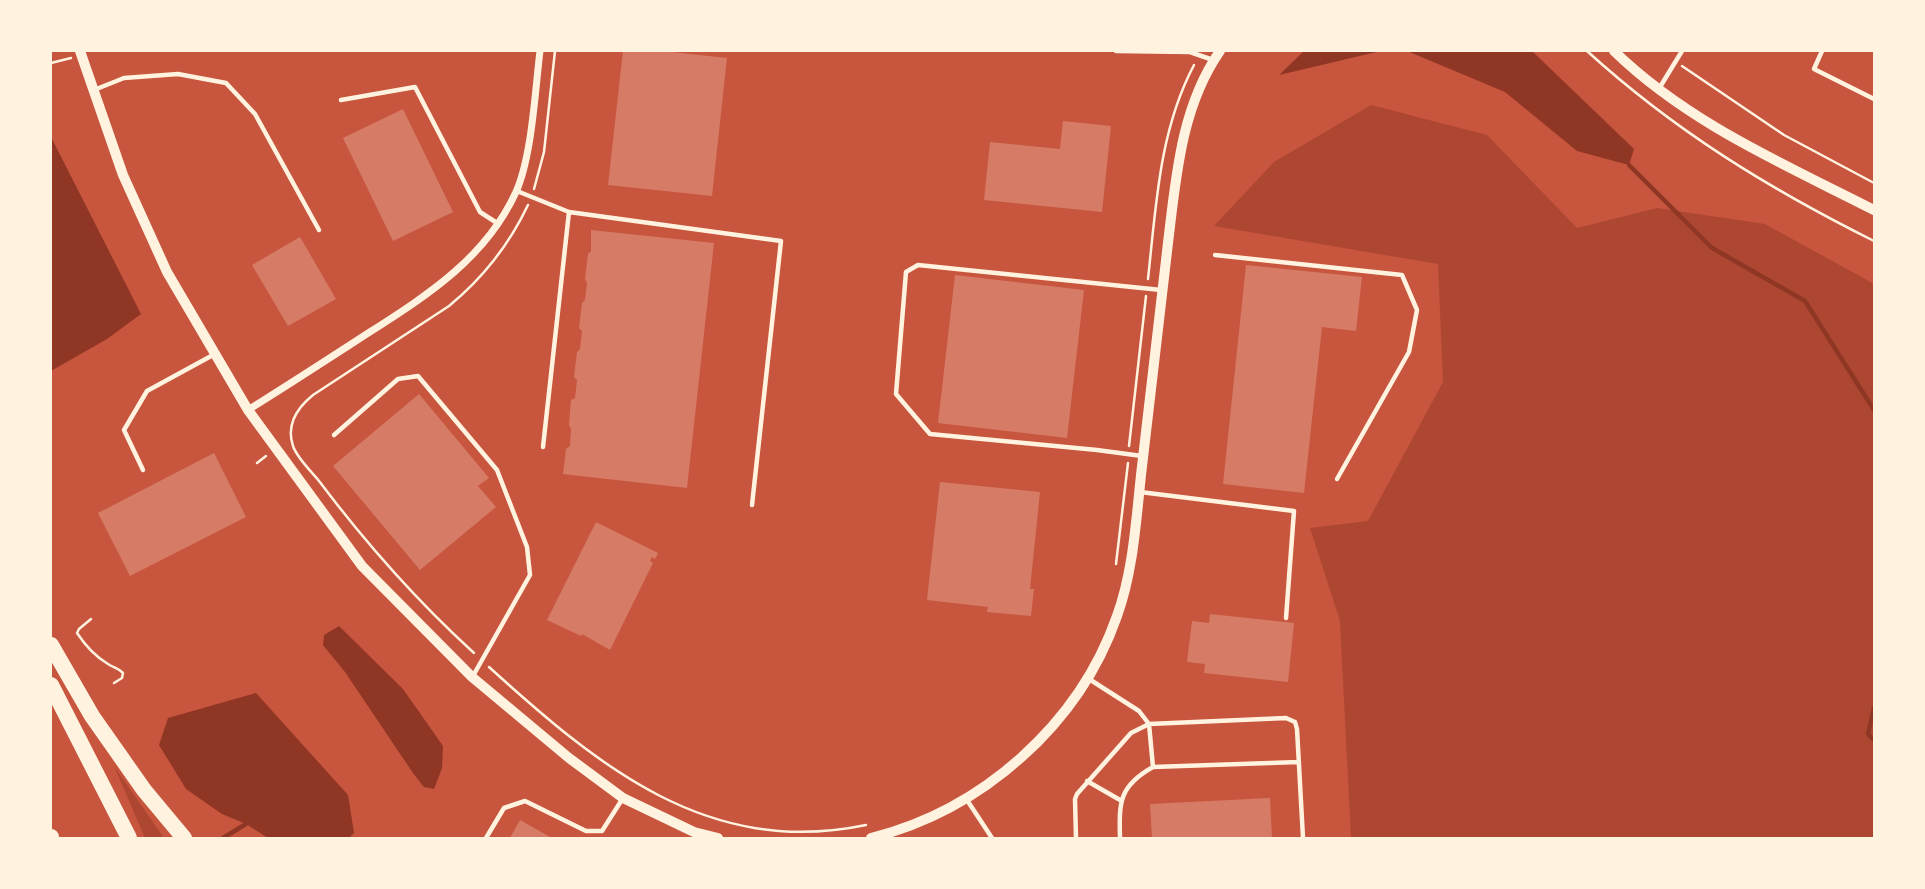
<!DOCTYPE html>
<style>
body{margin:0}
#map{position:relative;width:1925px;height:889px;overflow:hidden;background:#c8553d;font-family:Cabin,sans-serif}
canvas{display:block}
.frame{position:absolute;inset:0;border:52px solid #fff3e0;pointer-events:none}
</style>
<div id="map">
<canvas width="1925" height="889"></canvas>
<div class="frame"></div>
</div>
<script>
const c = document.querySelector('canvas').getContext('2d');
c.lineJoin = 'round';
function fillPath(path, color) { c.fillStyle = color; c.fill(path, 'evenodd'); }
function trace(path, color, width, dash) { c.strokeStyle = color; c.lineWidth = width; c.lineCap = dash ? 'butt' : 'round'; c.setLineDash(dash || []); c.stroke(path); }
fillPath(new Path2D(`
 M 1371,105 L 1487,135 L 1577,228 L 1657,208 L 1765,224 L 1874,284 L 1874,838 L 1351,838 L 1340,621 L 1310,528 L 1368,521 L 1443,382 L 1438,264 L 1214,226 L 1274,162 Z
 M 114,766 L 164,838 L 145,838 Z`), '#ae4732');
fillPath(new Path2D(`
 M 1304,51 L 1381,51 L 1279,75 Z
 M 1407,51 L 1532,51 L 1634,149 L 1629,165 L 1577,151 L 1505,92 Z
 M 51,137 L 141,314 L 107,339 L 51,371 Z
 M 339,626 L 403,689 L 443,746 L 442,768 L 434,789 L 424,787 L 413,773 L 345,672 L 323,645 L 324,635 Z
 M 256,693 L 348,795 L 354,833 L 349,838 L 268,838 L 246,824 L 222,814 L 186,789 L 159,745 L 168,718 Z`), '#8f3625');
trace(new Path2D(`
 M 1629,165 L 1712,248 L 1805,301 L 1874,410
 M 1874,708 L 1868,734 L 1874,740
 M 223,838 L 246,824`), '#8f3625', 4.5);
fillPath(new Path2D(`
 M 623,51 L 662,51 L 727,58 L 712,196 L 608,185 Z
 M 403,109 L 453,212 L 393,241 L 343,138 Z
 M 1063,121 L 1111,126 L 1102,212 L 984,200 L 990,142 L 1060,149 Z
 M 591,230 L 714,243 L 687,488 L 563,474 L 566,449 L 570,446 L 571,429 L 569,425 L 571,400 L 575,398 L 577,380 L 574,377 L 577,352 L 580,349 L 582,331 L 579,328 L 582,303 L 585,300 L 587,283 L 585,279 L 588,254 L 591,251 Z
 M 300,237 L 336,299 L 288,326 L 252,265 Z
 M 1246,265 L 1362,277 L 1356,331 L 1322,327 L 1304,493 L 1223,484 Z
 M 955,275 L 1084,290 L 1067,438 L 938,423 Z
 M 419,394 L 489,478 L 478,486 L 496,507 L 420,570 L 333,466 Z
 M 214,453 L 246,517 L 130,576 L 98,513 Z
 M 940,482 L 1040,492 L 1030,589 L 1034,589 L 1031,616 L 987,612 L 988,607 L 927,600 Z
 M 596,522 L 658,553 L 655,559 L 652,557 L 650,561 L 653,563 L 610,650 L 582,634 L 581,636 L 547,620 Z
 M 1210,614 L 1294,623 L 1288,682 L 1204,673 L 1205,664 L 1187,662 L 1192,621 L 1209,623 Z
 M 1270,798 L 1272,838 L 1152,838 L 1150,804 Z
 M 520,820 L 552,838 L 510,838 Z`), '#d67c66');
trace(new Path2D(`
 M 1587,51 C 1675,131 1768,188 1874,241
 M 51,63 L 71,58
 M 1682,66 L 1784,135 L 1874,183
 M 534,189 L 544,152 L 555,51
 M 1148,279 C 1156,207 1159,131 1194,65
 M 1129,446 L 1146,296
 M 257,463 L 266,456
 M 1116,564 L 1128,463
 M 91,619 L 79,629 L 77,633 C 85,645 96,657 108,664 C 114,668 118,668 123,673 L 122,678 L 114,683
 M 474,653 C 417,601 365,542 319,481 C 311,471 297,458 293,446 C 286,425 297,408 313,395 L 449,306 C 483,278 509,245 528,205
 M 489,667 C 598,766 708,858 866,825`), '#fff3e0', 2.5);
trace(new Path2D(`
 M 1116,51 L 1190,52 L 1213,60
 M 1822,51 L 1814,69 L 1874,99
 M 1660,87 L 1682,51
 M 94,90 L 124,78 L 178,74 L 226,83 L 255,114 L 319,230
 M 341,100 L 415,87 L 480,212 L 497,223
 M 517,191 L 569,212 L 781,241 L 752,505
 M 1215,255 L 1402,275 L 1417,310 L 1409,352 L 1337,479
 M 334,435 L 398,379 L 418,376 L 497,470 L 527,547 L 530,575 L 473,676
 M 543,447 L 569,212
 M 1142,456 L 1097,450 L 930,434 L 896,394 L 906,272 L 918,265 L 1161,290
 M 143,470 L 124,430 L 147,391 L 213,355
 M 1140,492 L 1294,511 L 1286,618
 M 1089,679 L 1139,711 L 1149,724 L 1286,718 L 1295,722 L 1297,729 L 1303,838
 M 1087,781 L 1120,800
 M 967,800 L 992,838
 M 486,838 L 504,808 L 525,801 L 586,831 L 602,831 L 623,798
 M 1076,838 L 1075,799 L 1077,794 L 1131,733 L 1149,724 L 1153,767
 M 1120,838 C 1119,802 1119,786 1153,767 L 1299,762`), '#fff3e0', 4.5);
trace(new Path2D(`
 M 248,410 C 285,387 322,363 359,339 C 421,299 484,262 516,192 C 532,156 535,91 540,51`), '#fff3e0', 7);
trace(new Path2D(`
 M 80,51 L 123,175 L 167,272 L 248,410 L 362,566 L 472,677 L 569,758 L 623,798 L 694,832 L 718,838
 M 1614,51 C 1688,123 1784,164 1874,210
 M 871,838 C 982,810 1079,725 1117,616 C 1133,572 1136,522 1141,475 C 1150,398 1159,321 1168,243 C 1176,177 1181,107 1220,51`), '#fff3e0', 10);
trace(new Path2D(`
 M 51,645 L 92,716 L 144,790 L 184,838
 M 51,685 L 129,838
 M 51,837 L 51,838`), '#fff3e0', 16);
</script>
